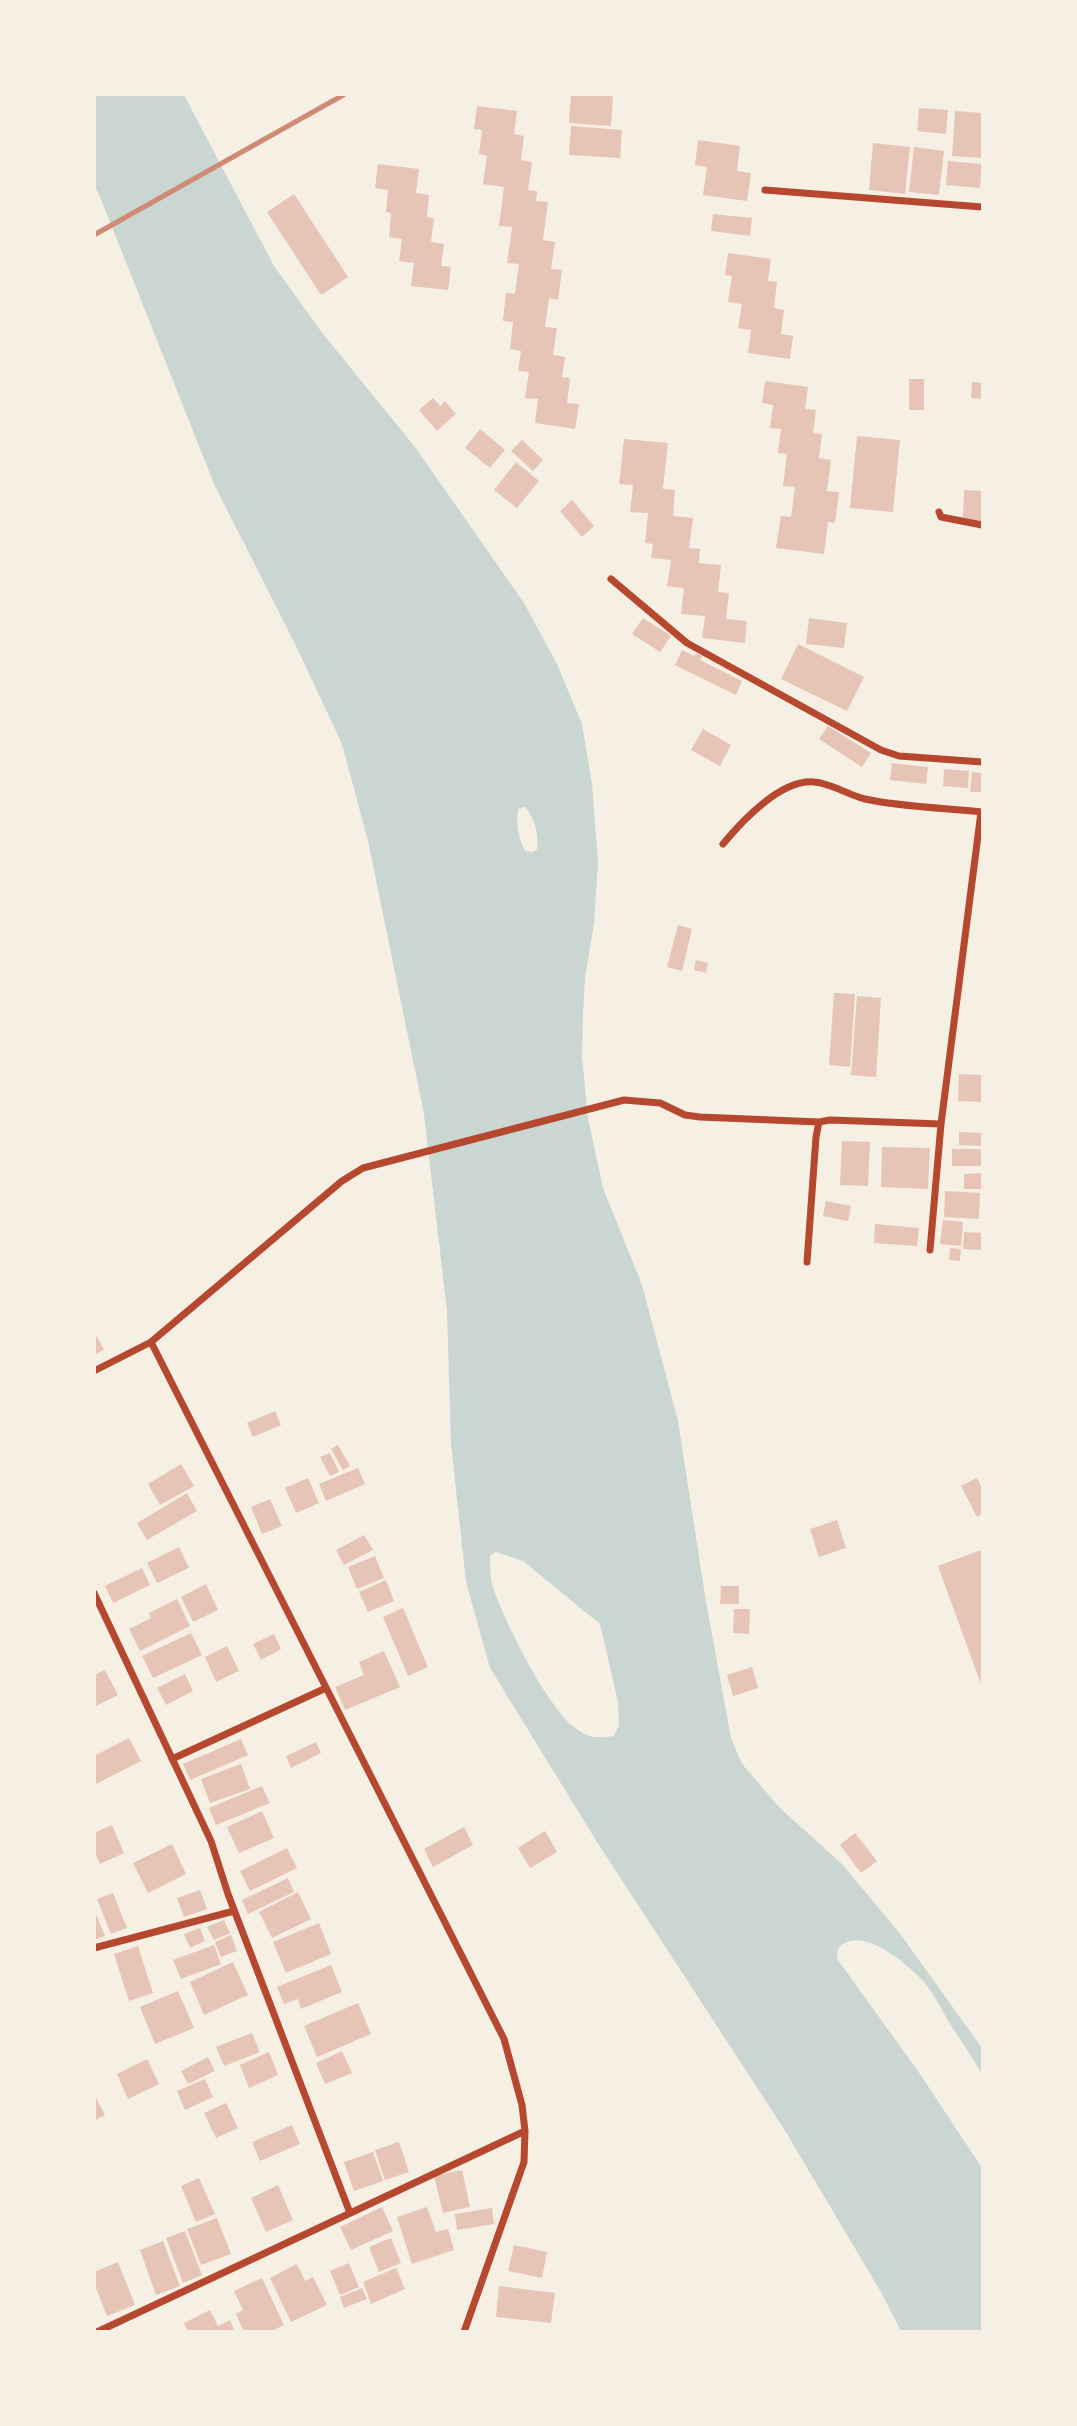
<!DOCTYPE html>
<style>
body{margin:0}
#map{position:relative;width:1077px;height:2426px;overflow:hidden;background:#f6efe4;font-family:"Work Sans",sans-serif}
canvas{display:block}
.frame{position:absolute;inset:0;border:96px solid #f6efe4;pointer-events:none}
</style>
<div id="map">
<canvas width="1077" height="2426"></canvas>
<div class="frame"></div>
</div>
<script>
const c = document.querySelector('canvas').getContext('2d');
c.lineJoin = 'round';
function fillPath(path, color) { c.fillStyle = color; c.fill(path, 'evenodd'); }
function trace(path, color, width, dash) { c.strokeStyle = color; c.lineWidth = width; c.lineCap = dash ? 'butt' : 'round'; c.setLineDash(dash || []); c.stroke(path); }
fillPath(new Path2D(`
 M 94,95 L 184,95 L 274,266 L 323,334 L 415,447 L 524,603 L 557,664 L 582,724 L 592,784 L 598,862 L 594,923 L 585,978 L 583,1014 L 582,1057 L 588,1118 L 603,1188 L 642,1285 L 678,1421 L 706,1602 L 731,1738 L 742,1764 L 781,1809 L 842,1864 L 901,1935 L 982,2048 L 982,2075 C 973,2057 961,2041 950,2024 C 942,2010 934,1994 924,1982 C 909,1966 869,1930 845,1943 C 837,1947 836,1952 838,1960 L 920,2074 L 982,2168 L 982,2331 L 901,2331 L 881,2292 L 784,2129 L 597,1842 L 490,1668 L 466,1582 L 451,1444 L 447,1311 L 424,1114 L 368,841 L 342,744 L 297,648 L 215,486 L 98,192 L 95,187 ZM 525,807 C 535,818 539,835 537,850 L 532,852 L 525,851 C 518,837 515,823 519,808 ZM 496,1552 L 523,1561 L 600,1624 L 618,1702 L 619,1725 L 614,1736 C 598,1739 587,1738 574,1727 C 547,1706 507,1626 495,1593 C 490,1581 490,1568 490,1556 Z`), '#c9d6d2');
fillPath(new Path2D(`
 M 571,94 L 613,95 L 611,126 L 569,123 Z
 M 477,106 L 517,111 L 514,134 L 524,136 L 521,160 L 532,162 L 528,190 L 537,191 L 536,201 L 548,202 L 543,240 L 555,242 L 551,269 L 562,270 L 558,300 L 549,298 L 545,327 L 557,328 L 553,355 L 565,357 L 562,377 L 570,378 L 567,403 L 579,404 L 575,429 L 535,423 L 538,399 L 525,398 L 529,372 L 518,371 L 521,351 L 510,349 L 513,322 L 503,321 L 506,293 L 515,294 L 519,264 L 507,263 L 512,227 L 499,226 L 504,187 L 483,184 L 487,156 L 479,154 L 482,130 L 474,129 Z
 M 919,108 L 948,110 L 946,134 L 917,131 Z
 M 955,111 L 982,113 L 982,158 L 952,156 Z
 M 571,126 L 622,130 L 620,158 L 569,155 Z
 M 698,140 L 740,146 L 737,171 L 751,173 L 747,201 L 703,195 L 707,167 L 695,165 Z
 M 873,143 L 910,147 L 905,194 L 869,190 Z
 M 914,147 L 944,151 L 939,195 L 909,192 Z
 M 948,161 L 982,164 L 980,188 L 946,185 Z
 M 378,164 L 419,169 L 416,193 L 429,195 L 427,217 L 434,218 L 431,242 L 444,244 L 441,266 L 451,267 L 448,290 L 411,286 L 414,263 L 399,261 L 402,239 L 389,237 L 391,213 L 386,212 L 388,190 L 375,188 Z
 M 294,194 L 348,277 L 321,295 L 267,212 Z
 M 713,214 L 752,218 L 750,236 L 711,231 Z
 M 728,253 L 771,259 L 768,281 L 777,282 L 774,308 L 784,310 L 781,334 L 793,336 L 790,359 L 748,353 L 751,330 L 738,328 L 742,304 L 728,302 L 732,276 L 725,275 Z
 M 909,379 L 924,379 L 924,410 L 909,410 Z
 M 765,381 L 808,387 L 805,409 L 816,410 L 813,433 L 822,434 L 819,458 L 831,460 L 827,491 L 839,492 L 835,523 L 828,522 L 824,554 L 776,548 L 781,516 L 791,517 L 795,487 L 783,486 L 787,454 L 778,453 L 781,429 L 770,428 L 773,405 L 762,403 Z
 M 972,382 L 982,383 L 982,399 L 971,398 Z
 M 433,398 L 440,406 L 445,401 L 456,414 L 437,431 L 419,410 Z
 M 480,429 L 505,450 L 490,468 L 465,448 Z
 M 857,436 L 900,440 L 893,512 L 850,508 Z
 M 624,439 L 668,443 L 663,489 L 675,490 L 673,516 L 693,518 L 689,548 L 700,549 L 699,563 L 721,565 L 718,592 L 729,593 L 726,619 L 747,621 L 745,643 L 702,638 L 705,616 L 681,614 L 684,588 L 667,586 L 671,560 L 651,558 L 653,544 L 645,543 L 648,513 L 630,512 L 633,485 L 619,484 Z
 M 522,440 L 543,460 L 533,471 L 511,451 Z
 M 516,462 L 539,481 L 517,508 L 494,490 Z
 M 964,490 L 982,491 L 982,521 L 963,520 Z
 M 572,500 L 594,526 L 582,537 L 560,511 Z
 M 643,618 L 671,636 L 660,652 L 632,634 Z
 M 809,618 L 847,623 L 844,648 L 806,644 Z
 M 798,644 L 864,677 L 847,711 L 781,679 Z
 M 682,650 L 694,656 L 696,653 L 702,656 L 700,660 L 742,681 L 736,695 L 675,665 Z
 M 828,726 L 871,753 L 862,767 L 819,739 Z
 M 703,729 L 731,745 L 720,766 L 691,750 Z
 M 892,763 L 928,767 L 926,784 L 890,780 Z
 M 944,769 L 969,771 L 968,788 L 943,786 Z
 M 972,772 L 982,773 L 982,792 L 970,792 Z
 M 678,925 L 692,929 L 682,971 L 667,967 Z
 M 696,960 L 708,963 L 706,973 L 694,970 Z
 M 834,993 L 855,994 L 850,1067 L 829,1065 Z
 M 857,996 L 881,998 L 876,1077 L 851,1075 Z
 M 959,1074 L 982,1075 L 982,1102 L 958,1101 Z
 M 959,1132 L 982,1133 L 982,1146 L 959,1145 Z
 M 842,1141 L 870,1142 L 868,1186 L 840,1185 Z
 M 882,1147 L 930,1148 L 928,1189 L 881,1187 Z
 M 952,1149 L 982,1149 L 982,1166 L 952,1166 Z
 M 982,1173 L 982,1189 L 964,1189 L 964,1174 Z
 M 945,1191 L 980,1193 L 979,1219 L 944,1217 Z
 M 826,1201 L 851,1206 L 848,1221 L 823,1216 Z
 M 943,1220 L 963,1222 L 961,1246 L 940,1244 Z
 M 875,1224 L 919,1228 L 917,1246 L 874,1243 Z
 M 964,1232 L 982,1233 L 982,1250 L 963,1249 Z
 M 950,1248 L 961,1249 L 960,1261 L 949,1260 Z
 M 94,1331 L 104,1350 L 94,1355 Z
 M 275,1411 L 281,1425 L 253,1437 L 247,1423 Z
 M 338,1445 L 350,1466 L 343,1470 L 331,1449 Z
 M 330,1453 L 339,1472 L 330,1476 L 320,1457 Z
 M 181,1464 L 194,1486 L 160,1505 L 148,1484 Z
 M 358,1468 L 365,1484 L 326,1501 L 319,1484 Z
 M 308,1478 L 319,1503 L 296,1513 L 285,1488 Z
 M 977,1478 L 982,1488 L 982,1514 L 977,1517 L 961,1486 Z
 M 187,1493 L 197,1511 L 147,1540 L 137,1523 Z
 M 270,1499 L 282,1526 L 262,1534 L 251,1507 Z
 M 837,1520 L 846,1548 L 819,1557 L 810,1529 Z
 M 364,1535 L 373,1550 L 344,1565 L 336,1550 Z
 M 179,1547 L 189,1568 L 157,1583 L 147,1563 Z
 M 981,1550 L 982,1555 L 982,1687 L 938,1566 Z
 M 375,1556 L 384,1578 L 357,1589 L 348,1567 Z
 M 142,1568 L 150,1585 L 113,1603 L 105,1586 Z
 M 386,1580 L 394,1601 L 368,1612 L 359,1592 Z
 M 206,1584 L 218,1610 L 193,1622 L 181,1597 Z
 M 721,1586 L 739,1586 L 739,1604 L 720,1604 Z
 M 177,1599 L 190,1626 L 140,1651 L 129,1629 L 151,1618 L 149,1613 Z
 M 403,1608 L 428,1667 L 408,1676 L 383,1617 Z
 M 734,1609 L 750,1609 L 749,1634 L 733,1633 Z
 M 191,1633 L 202,1655 L 153,1678 L 142,1656 Z
 M 274,1634 L 281,1649 L 261,1660 L 253,1644 Z
 M 227,1646 L 239,1671 L 216,1682 L 205,1657 Z
 M 384,1651 L 400,1687 L 345,1710 L 335,1687 L 364,1675 L 359,1662 Z
 M 752,1667 L 758,1688 L 733,1696 L 727,1675 Z
 M 105,1670 L 118,1695 L 94,1707 L 94,1675 Z
 M 185,1674 L 193,1691 L 166,1705 L 157,1688 Z
 M 129,1738 L 141,1761 L 94,1785 L 94,1756 Z
 M 241,1739 L 248,1755 L 190,1780 L 183,1764 Z
 M 316,1742 L 321,1753 L 291,1768 L 286,1756 Z
 M 241,1764 L 250,1789 L 210,1803 L 201,1779 Z
 M 262,1786 L 270,1803 L 216,1825 L 209,1808 Z
 M 262,1811 L 274,1838 L 239,1853 L 227,1827 Z
 M 112,1825 L 124,1853 L 100,1864 L 94,1851 L 94,1833 Z
 M 464,1827 L 473,1845 L 433,1867 L 424,1849 Z
 M 545,1831 L 557,1852 L 530,1868 L 518,1848 Z
 M 855,1833 L 877,1861 L 861,1873 L 840,1845 Z
 M 172,1844 L 186,1874 L 148,1893 L 133,1863 Z
 M 287,1848 L 297,1868 L 250,1891 L 240,1871 Z
 M 288,1878 L 294,1892 L 248,1914 L 242,1900 Z
 M 200,1890 L 207,1909 L 184,1917 L 177,1898 Z
 M 298,1892 L 311,1919 L 272,1938 L 259,1912 Z
 M 113,1893 L 127,1928 L 111,1934 L 97,1899 Z
 M 94,1909 L 105,1936 L 94,1940 Z
 M 224,1920 L 230,1933 L 214,1940 L 207,1927 Z
 M 319,1923 L 331,1954 L 286,1973 L 273,1942 Z
 M 200,1928 L 205,1941 L 190,1948 L 184,1934 Z
 M 231,1935 L 237,1951 L 221,1957 L 215,1942 Z
 M 214,1945 L 221,1964 L 181,1979 L 173,1960 Z
 M 138,1946 L 153,1993 L 129,2001 L 114,1954 Z
 M 233,1962 L 248,1995 L 204,2015 L 190,1982 Z
 M 331,1965 L 342,1992 L 301,2009 L 298,1999 L 284,2004 L 277,1987 Z
 M 178,1991 L 194,2028 L 155,2044 L 140,2007 Z
 M 358,2003 L 371,2034 L 317,2057 L 304,2026 Z
 M 252,2033 L 260,2052 L 224,2066 L 216,2047 Z
 M 342,2051 L 352,2073 L 325,2084 L 316,2063 Z
 M 269,2052 L 278,2075 L 249,2088 L 240,2065 Z
 M 208,2057 L 215,2071 L 188,2084 L 181,2071 Z
 M 147,2059 L 159,2084 L 128,2099 L 117,2074 Z
 M 205,2079 L 213,2097 L 185,2110 L 177,2091 Z
 M 94,2094 L 105,2115 L 94,2121 Z
 M 226,2103 L 238,2128 L 216,2138 L 204,2113 Z
 M 292,2125 L 300,2144 L 260,2161 L 252,2142 Z
 M 399,2142 L 409,2172 L 385,2180 L 375,2150 Z
 M 373,2152 L 383,2181 L 354,2191 L 344,2162 Z
 M 462,2170 L 470,2207 L 443,2213 L 434,2176 Z
 M 199,2178 L 215,2214 L 196,2222 L 181,2186 Z
 M 278,2185 L 293,2220 L 266,2232 L 251,2198 Z
 M 382,2207 L 393,2231 L 351,2250 L 340,2227 Z
 M 427,2207 L 436,2232 L 448,2229 L 454,2250 L 412,2264 L 397,2217 Z
 M 492,2208 L 494,2224 L 457,2230 L 455,2214 Z
 M 217,2218 L 231,2254 L 201,2265 L 187,2229 Z
 M 185,2231 L 202,2275 L 183,2283 L 166,2238 Z
 M 391,2238 L 401,2263 L 379,2272 L 369,2247 Z
 M 163,2241 L 180,2286 L 156,2295 L 140,2250 Z
 M 514,2245 L 547,2252 L 542,2278 L 508,2271 Z
 M 118,2262 L 135,2305 L 107,2316 L 94,2283 L 94,2272 Z
 M 349,2263 L 359,2287 L 340,2295 L 330,2271 Z
 M 297,2264 L 305,2281 L 313,2277 L 327,2305 L 291,2322 L 270,2278 Z
 M 396,2268 L 405,2289 L 371,2304 L 363,2282 Z
 M 262,2278 L 284,2325 L 270,2332 L 244,2332 L 236,2314 L 243,2310 L 234,2291 Z
 M 499,2286 L 555,2293 L 551,2323 L 496,2317 Z
 M 362,2288 L 367,2299 L 344,2308 L 340,2297 Z
 M 210,2310 L 218,2326 L 230,2320 L 235,2332 L 188,2332 L 184,2323 Z`), '#e6c5b7');
trace(new Path2D(`
 M 765,190 L 982,207
 M 939,512 L 941,517 L 982,525
 M 611,579 L 687,643 L 881,750 L 899,756 L 982,762
 M 723,844 C 742,821 781,779 814,782 C 831,783 848,795 865,799 C 901,807 945,808 982,812
 M 930,1250 L 941,1124 L 981,812
 M 807,1262 L 816,1137 L 819,1122 L 830,1120 L 941,1124
 M 151,1342 L 504,2039 L 522,2105 L 525,2131 L 524,2162 L 464,2332
 M 94,1371 L 151,1342 L 342,1181 L 363,1168 L 624,1100 L 660,1103 L 685,1115 L 700,1117 L 819,1122
 M 94,1593 L 211,1841 L 228,1894 L 350,2213
 M 172,1759 L 326,1688
 M 94,1948 L 234,1911
 M 97,2332 L 525,2131`), '#b5482f', 7);
trace(new Path2D(`
 M 94,235 L 345,94`), '#cf8b77', 5);
</script>
